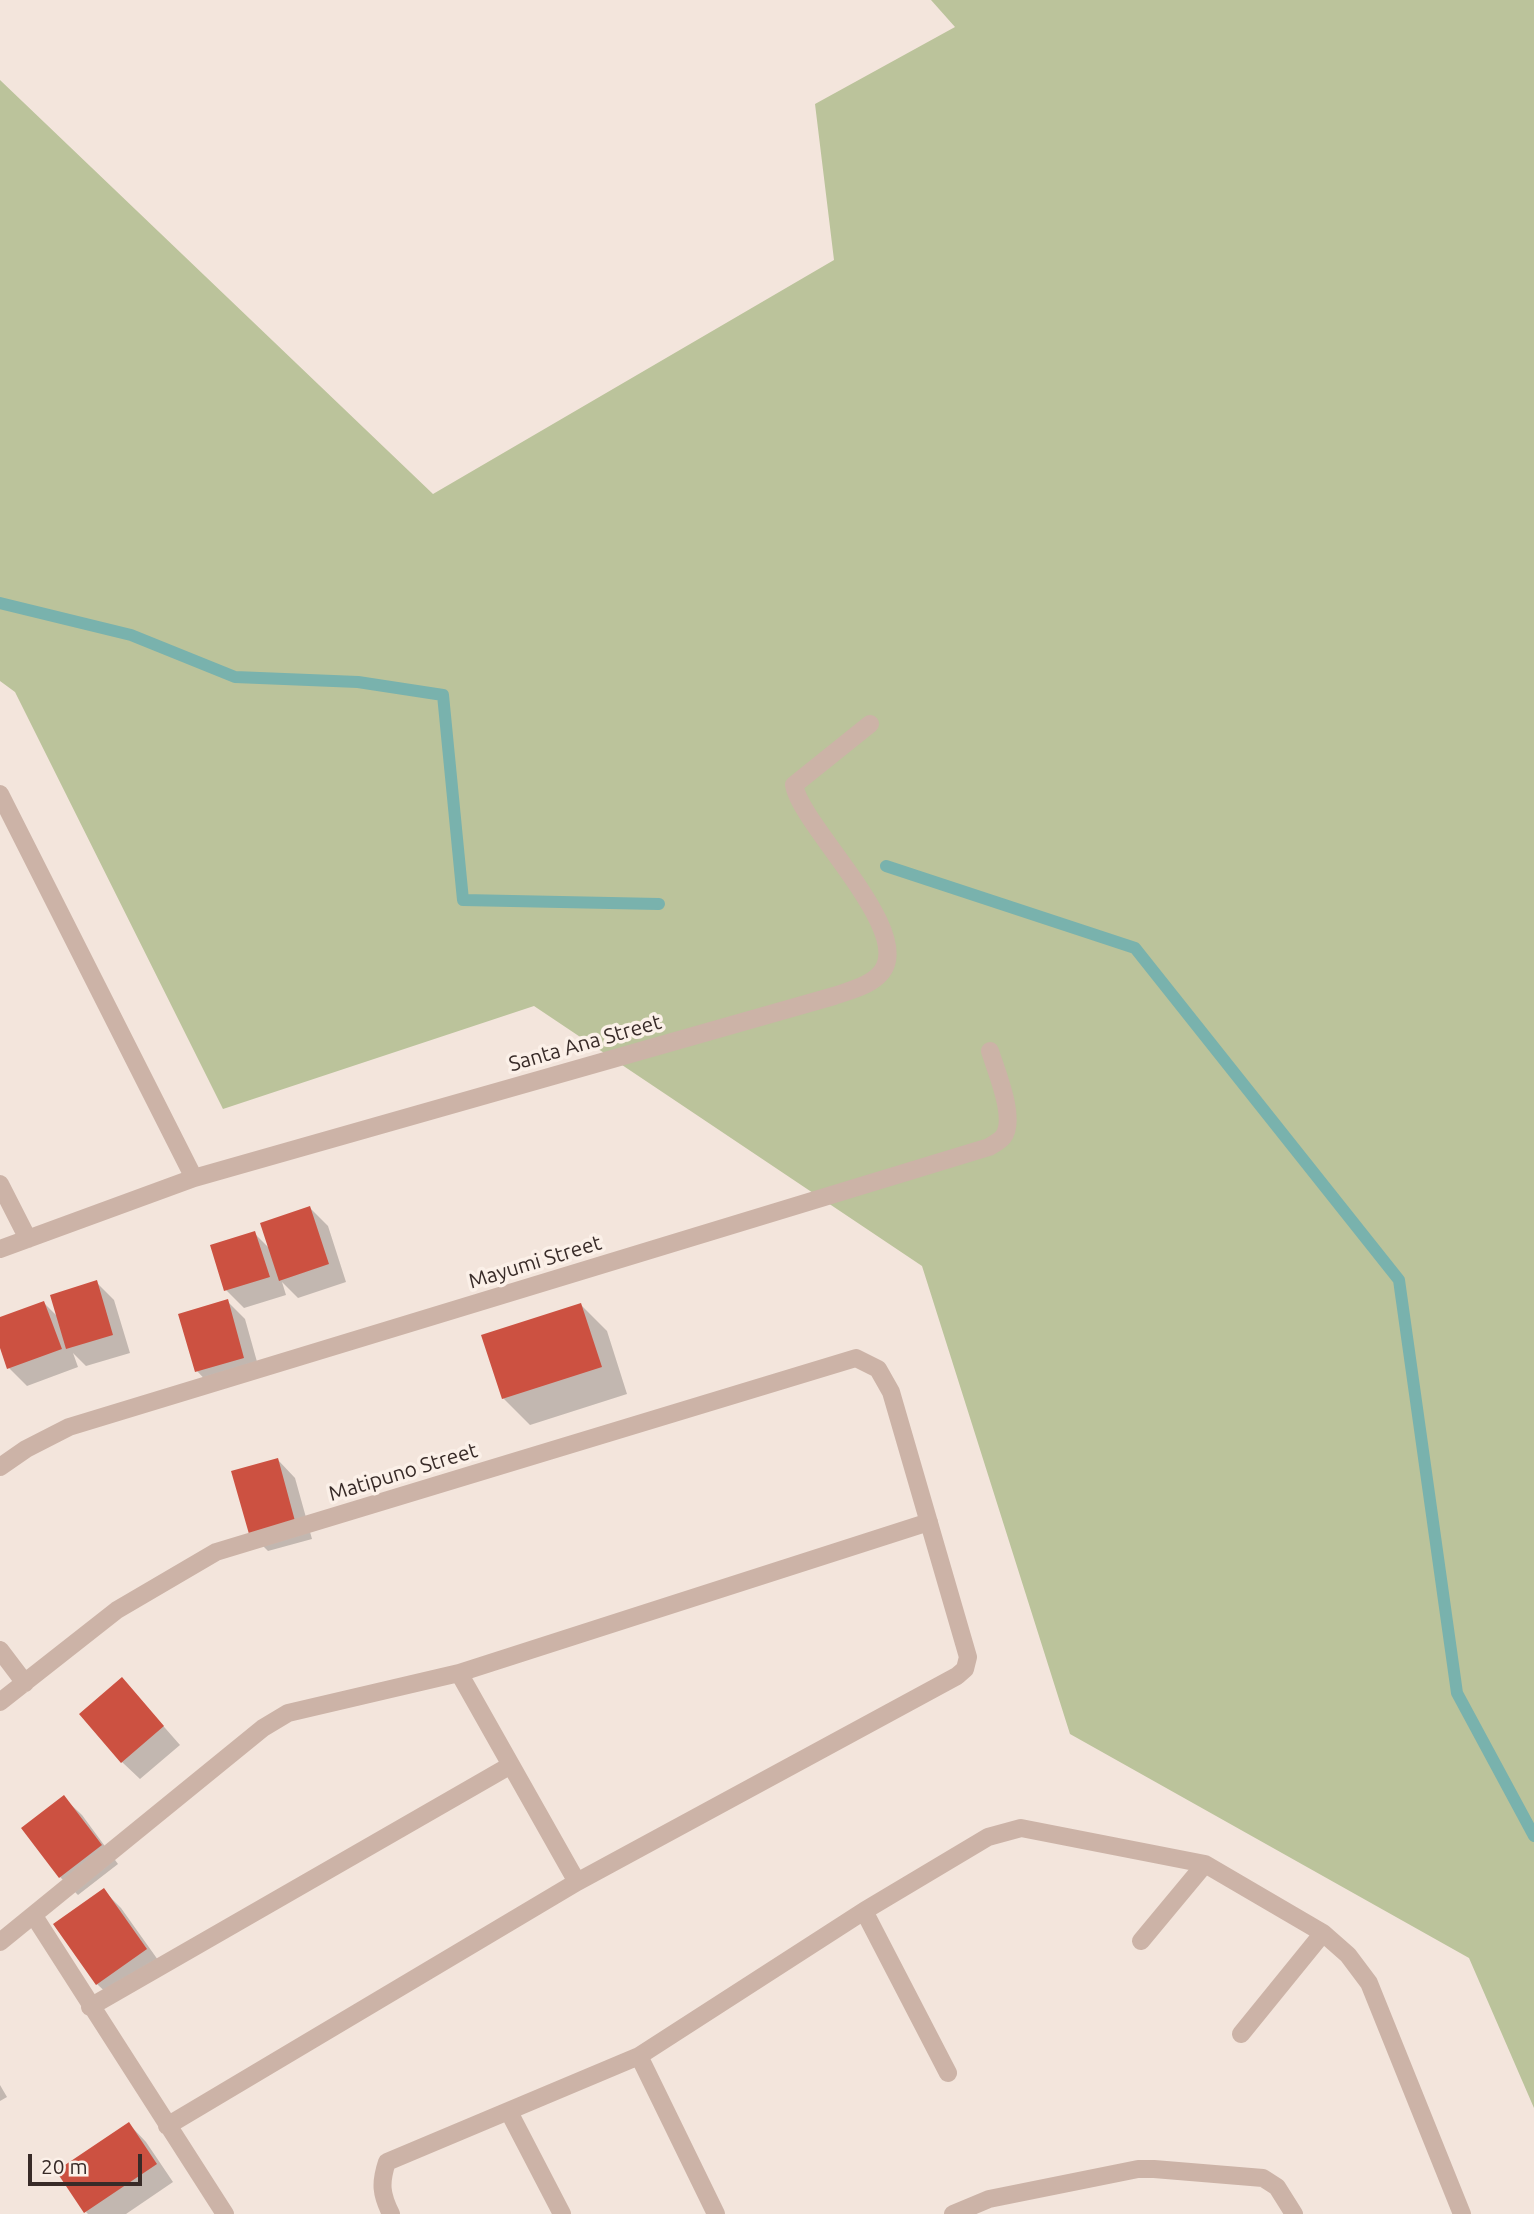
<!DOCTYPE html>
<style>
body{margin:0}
#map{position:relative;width:1534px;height:2214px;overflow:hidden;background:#f3e5dc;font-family:Ubuntu,sans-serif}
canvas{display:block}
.scale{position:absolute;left:28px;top:2154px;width:114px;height:32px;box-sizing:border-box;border:4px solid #382b28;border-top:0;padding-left:9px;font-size:21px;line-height:24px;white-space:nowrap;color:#382b28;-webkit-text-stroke:5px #fbf0e8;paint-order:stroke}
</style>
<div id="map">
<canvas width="1534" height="2214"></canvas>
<div class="scale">20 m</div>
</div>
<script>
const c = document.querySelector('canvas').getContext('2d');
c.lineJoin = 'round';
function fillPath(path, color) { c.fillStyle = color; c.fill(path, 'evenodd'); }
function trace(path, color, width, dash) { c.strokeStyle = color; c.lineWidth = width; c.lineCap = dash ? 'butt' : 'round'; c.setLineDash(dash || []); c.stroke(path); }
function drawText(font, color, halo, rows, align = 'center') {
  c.font = font + ' Ubuntu,sans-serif'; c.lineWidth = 7; c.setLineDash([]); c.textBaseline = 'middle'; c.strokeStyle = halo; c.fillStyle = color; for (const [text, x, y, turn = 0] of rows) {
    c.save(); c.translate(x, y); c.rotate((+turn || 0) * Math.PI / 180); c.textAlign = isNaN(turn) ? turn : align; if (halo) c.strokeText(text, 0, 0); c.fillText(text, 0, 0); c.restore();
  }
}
fillPath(new Path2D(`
 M 931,0 L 1534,0 L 1534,2108 L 1469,1958 L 1070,1734 L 922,1266 L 534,1006 L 223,1109 L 15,692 L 0,681 L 0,80 L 433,494 L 834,260 L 815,104 L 955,27 Z`), '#bbc39b');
fillPath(new Path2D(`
 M 310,1208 L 328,1226 L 346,1282 L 298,1298 L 282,1282 L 286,1295 L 244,1308 L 226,1290 L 212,1246 L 254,1233 L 270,1249 Z
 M 96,1282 L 114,1300 L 130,1353 L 86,1366 L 73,1353 L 78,1367 L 27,1386 L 9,1368 L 0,1343 L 0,1319 L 44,1303 L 59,1318 Z
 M 227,1301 L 245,1319 L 261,1376 L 214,1389 L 197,1371 Z
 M 581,1305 L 607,1331 L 627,1394 L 530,1425 L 503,1398 Z
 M 278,1460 L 295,1478 L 312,1539 L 268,1551 L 250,1533 Z
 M 122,1679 L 180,1745 L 140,1779 L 122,1762 Z
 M 64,1798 L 82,1815 L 118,1864 L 78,1895 L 60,1877 Z
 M 103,1890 L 121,1908 L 163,1967 L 115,2001 L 97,1984 Z
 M 0,2085 L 7,2097 L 0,2101 Z
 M 129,2124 L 146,2142 L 173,2182 L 126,2214 L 88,2214 L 86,2212 Z`), '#0003');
trace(new Path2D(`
 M 0,603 L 131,635 L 235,677 L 358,682 L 443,695 L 463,900 L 659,904
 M 886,866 L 1135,948 L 1399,1280 L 1457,1693 L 1534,1836`), '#79b2ad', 12);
fillPath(new Path2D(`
 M 310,1206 L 329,1264 L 279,1281 L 260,1223 Z
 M 255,1231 L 270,1277 L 224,1291 L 210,1245 Z
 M 97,1280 L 113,1335 L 66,1349 L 50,1295 Z
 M 228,1299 L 244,1358 L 195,1372 L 178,1314 Z
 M 44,1301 L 62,1349 L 7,1369 L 0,1348 L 0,1317 Z
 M 581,1303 L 602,1367 L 502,1399 L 481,1335 Z
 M 278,1458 L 295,1521 L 249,1534 L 231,1471 Z
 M 122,1677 L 164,1726 L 121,1763 L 79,1714 Z
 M 64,1795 L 102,1845 L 59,1878 L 21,1828 Z
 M 104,1888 L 147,1949 L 96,1985 L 53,1924 Z
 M 129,2122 L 157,2164 L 84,2213 L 56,2171 Z`), '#cc5141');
trace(new Path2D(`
 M 0,794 L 194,1178
 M 0,1184 L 28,1239
 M 0,1249 L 194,1178 L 834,996 C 848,991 866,987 878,976 C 922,937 801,827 794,785 L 870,724
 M 0,1467 L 26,1449 L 69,1427 L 989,1147 C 992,1145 1000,1141 1003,1137 C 1017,1119 996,1071 990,1051
 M 0,1650 L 25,1683
 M 459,1673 L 577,1882
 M 0,1702 L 117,1610 L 216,1552 L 856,1358 L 878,1369 L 891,1392 L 968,1657 L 965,1669 L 957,1676 L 577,1882 L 167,2126
 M 864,1911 L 948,2073
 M 34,1916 L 225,2214
 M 1141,1941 L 1205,1864
 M 0,1942 L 263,1728 L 288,1713 L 459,1673 L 929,1522
 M 90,2007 L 511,1765
 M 1241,2034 L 1323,1933
 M 639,2056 L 716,2214
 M 509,2112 L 562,2214
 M 391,2214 C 381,2194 380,2183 387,2162 L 639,2056 L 864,1911 L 988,1837 L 1021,1828 L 1205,1864 L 1323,1933 L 1348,1955 L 1369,1983 L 1462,2214
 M 953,2214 L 989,2199 L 1138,2169 L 1154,2169 L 1263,2178 L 1277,2187 L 1294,2214`), '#ccb3a7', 18);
drawText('21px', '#382b28', '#fbf0e8', [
 ["Santa Ana Street",585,1043,-16],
 ["Mayumi Street",535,1262,-17],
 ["Matipuno Street",403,1472,-17]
]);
</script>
